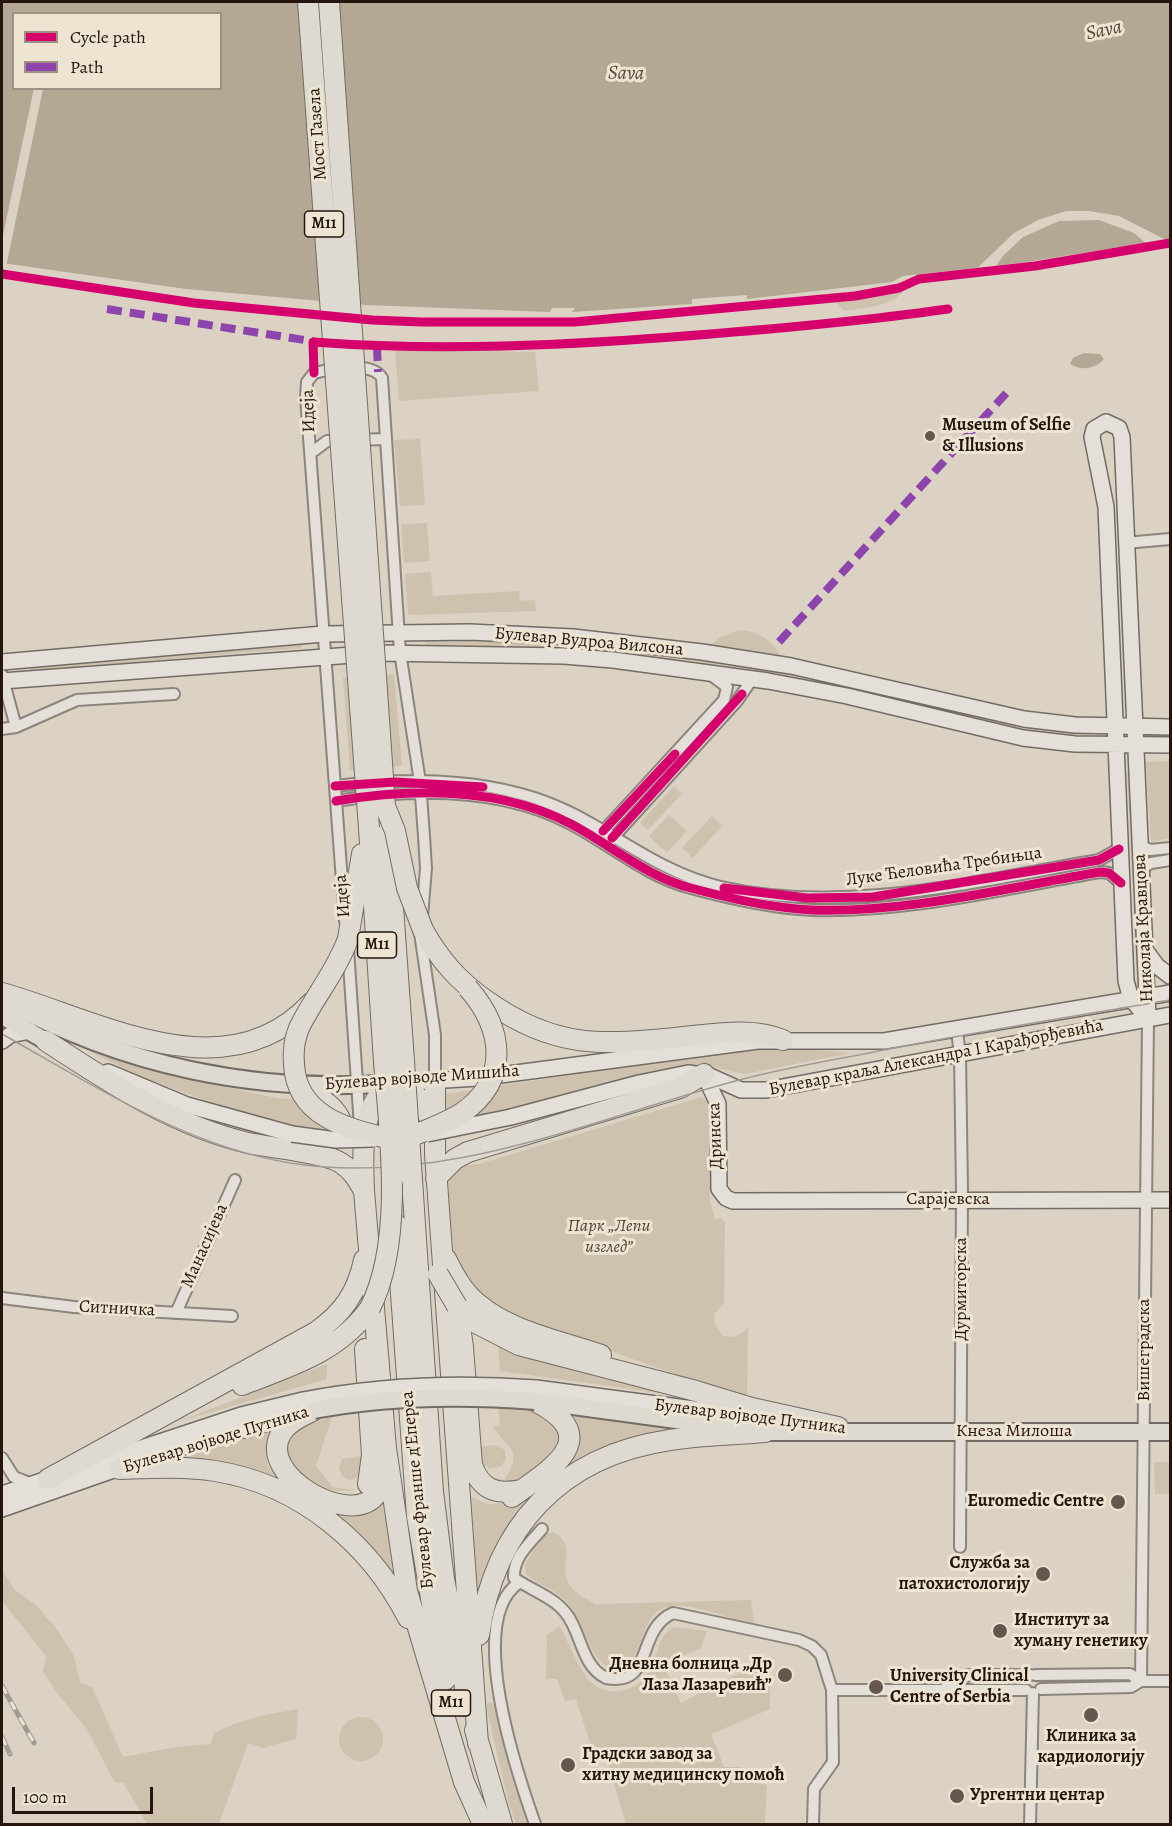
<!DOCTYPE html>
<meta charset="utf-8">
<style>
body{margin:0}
#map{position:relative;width:1172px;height:1826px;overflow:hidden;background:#dbd2c4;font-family:Alegreya,serif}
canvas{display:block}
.frame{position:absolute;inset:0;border:3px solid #25150e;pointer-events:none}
.legend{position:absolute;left:12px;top:12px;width:210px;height:78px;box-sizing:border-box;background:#eee4d2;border:2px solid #9e9184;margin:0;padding:8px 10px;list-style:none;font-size:18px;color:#25150e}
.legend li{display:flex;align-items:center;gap:12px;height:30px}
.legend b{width:30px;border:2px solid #9e9184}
.scale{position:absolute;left:12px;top:1787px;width:141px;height:27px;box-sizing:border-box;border:3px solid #25150e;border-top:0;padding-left:8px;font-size:18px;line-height:21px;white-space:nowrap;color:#25150e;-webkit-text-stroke:4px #eee4d2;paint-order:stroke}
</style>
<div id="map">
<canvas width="1172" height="1826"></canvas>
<div class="frame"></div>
<ul class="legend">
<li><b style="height:8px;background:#d6006c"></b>Cycle path</li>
<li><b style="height:8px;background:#8e44ad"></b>Path</li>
</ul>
<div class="scale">100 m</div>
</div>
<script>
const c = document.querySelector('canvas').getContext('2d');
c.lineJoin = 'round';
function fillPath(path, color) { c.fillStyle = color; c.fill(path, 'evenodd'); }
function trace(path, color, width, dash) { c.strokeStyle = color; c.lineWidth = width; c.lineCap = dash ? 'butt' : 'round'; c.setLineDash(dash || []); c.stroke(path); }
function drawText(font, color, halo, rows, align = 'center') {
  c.font = font + ' Alegreya,serif'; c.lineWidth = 6; c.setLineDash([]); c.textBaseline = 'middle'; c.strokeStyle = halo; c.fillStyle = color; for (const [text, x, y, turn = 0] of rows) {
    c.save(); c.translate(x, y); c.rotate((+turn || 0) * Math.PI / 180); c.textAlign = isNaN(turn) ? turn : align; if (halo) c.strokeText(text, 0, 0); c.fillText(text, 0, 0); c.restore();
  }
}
fillPath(new Path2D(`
 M 908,286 C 892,308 869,307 844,311 L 835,301 L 887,294 Z
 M 395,350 L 535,352 L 539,391 L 399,401 Z
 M 420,439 L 425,505 L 400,506 L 394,440 Z
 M 427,523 L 430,561 L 404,563 L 401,524 Z
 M 431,572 L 433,596 L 519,591 L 520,601 L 535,600 L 536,611 L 408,615 L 405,574 Z
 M 739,630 C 760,632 773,640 783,660 L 708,648 L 719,638 Z
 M 557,636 L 624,642 L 1090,731 L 1090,736 L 1075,744 L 847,696 L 564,656 Z
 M 302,638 L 302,648 L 30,671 L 30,664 Z
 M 425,639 L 543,642 L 542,649 L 425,645 Z
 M 394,674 L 402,766 L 350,770 L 343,678 Z
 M 1170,761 L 1170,838 L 1151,842 L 1146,762 Z
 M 1127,772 L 1133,772 L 1143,978 L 1137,978 Z
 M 674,786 L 682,794 L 648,830 L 640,823 Z
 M 669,815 L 687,831 L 667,853 L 649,836 Z
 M 712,816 L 722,826 L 693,858 L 682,848 Z
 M 33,1022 L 121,1059 L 192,1080 L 276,1098 L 312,1101 L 333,1120 L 333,1144 L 325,1148 L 298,1143 L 297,1128 L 216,1104 L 134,1074 Z
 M 792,1047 L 851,1053 L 744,1074 L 699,1064 L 439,1125 L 437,1095 L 748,1049 Z
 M 702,1097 L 711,1106 L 710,1200 L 715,1220 L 720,1218 L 725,1222 L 724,1304 L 715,1313 L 714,1322 L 722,1335 C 733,1339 740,1336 748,1327 L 747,1400 L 504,1313 L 469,1289 L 454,1255 L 449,1229 L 446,1189 L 450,1168 L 479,1164 Z
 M 498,1344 L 701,1399 L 500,1371 Z
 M 327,1364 L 327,1379 L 177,1422 Z
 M 498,1407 L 535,1411 L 560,1428 L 563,1445 L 550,1463 L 509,1488 L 483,1475 L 504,1480 C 525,1449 507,1450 493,1426 L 500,1426 Z
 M 560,1409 L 699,1430 L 539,1491 C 504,1526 485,1563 473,1610 L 468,1494 C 502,1522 536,1484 564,1464 Z
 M 332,1417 L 316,1466 L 333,1487 L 356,1490 C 306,1495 307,1484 280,1447 L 297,1427 Z
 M 278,1423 L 266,1447 L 268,1466 C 296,1493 321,1503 357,1516 L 376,1507 L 385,1489 L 405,1601 L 332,1517 L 165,1460 Z
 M 496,1445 L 505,1450 L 506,1459 L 501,1466 L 490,1469 L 481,1463 L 473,1447 Z
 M 367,1455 C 363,1467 363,1479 348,1480 L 342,1476 L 339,1468 L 342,1459 Z
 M 1154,1462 L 1170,1462 L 1170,1494 L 1155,1494 Z
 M 553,1532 C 587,1550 538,1578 596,1604 L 751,1600 L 754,1625 C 732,1619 693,1603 672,1606 C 634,1610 650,1667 612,1670 C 586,1656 585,1621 565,1600 C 554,1588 536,1585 526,1574 L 525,1565 L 541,1536 Z
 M 2,1570 L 15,1590 L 36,1605 L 56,1628 L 74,1656 L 80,1682 L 92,1687 L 123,1757 L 175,1747 L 211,1744 L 214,1733 C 241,1719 268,1714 298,1709 L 296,1739 L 263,1748 L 248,1743 L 219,1824 L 147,1824 L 123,1782 L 115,1783 L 86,1728 L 57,1693 L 43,1671 L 46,1656 L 2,1601 Z
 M 559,1626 C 576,1652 583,1700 625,1690 C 637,1687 648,1676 652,1666 C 659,1650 658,1636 674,1627 L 707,1631 L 701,1648 L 663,1665 L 681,1703 L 745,1670 L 770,1671 L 770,1709 L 711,1734 L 724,1767 L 741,1767 L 752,1782 L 767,1785 L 765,1824 L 626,1824 L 605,1753 L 594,1756 L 576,1699 L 565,1701 L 557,1679 L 546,1679 L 547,1635 Z
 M 491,1702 C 504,1713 525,1803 531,1824 L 516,1824 L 509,1804 L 487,1710 L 487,1704 Z
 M339 1739a22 22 0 1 1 44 0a22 22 0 1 1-44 0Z`), '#cec2af');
fillPath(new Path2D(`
 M 2,2 L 1170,2 L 1170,239 L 1020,263 L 903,276 L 892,282 L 747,299 L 747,295 L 692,299 L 692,304 L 572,312 L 575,308 L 552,308 L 550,312 L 366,305 L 186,289 L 2,263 ZM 14,14 L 220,14 L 220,88 L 14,88 Z
 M 1084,353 L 1100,354 L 1104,359 C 1096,369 1081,371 1070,364 L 1073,358 Z`), '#b4a794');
fillPath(new Path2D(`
 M 34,88 L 43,89 L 6,267 L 2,266 L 2,240 Z
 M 1066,211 L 1089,211 L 1119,216 L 1170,242 L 1149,246 L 1134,233 L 1099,220 L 1059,221 L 1023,237 L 1003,256 L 993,270 L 973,272 L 1014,233 L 1038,220 Z`), '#dbd2c4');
const street = new Path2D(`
 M 311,453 L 327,441 L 385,439
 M 1125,543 L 1170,539
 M 2,675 L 16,727
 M 2,729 L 16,727 L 77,700 L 174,694
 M 335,786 C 414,777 503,777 575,815 C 625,841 665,874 721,887 C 845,915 976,881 1099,860 L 1119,849
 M 336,801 C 414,788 500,787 571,824 C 611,845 647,877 691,888 C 731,899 772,908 812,910 C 908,913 1006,888 1100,872 L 1109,873 L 1121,883
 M 599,836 L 724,700 L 727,687 L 711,675
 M 608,843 L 737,701 L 753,678
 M 1140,845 L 1150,850 L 1170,848
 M 1141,869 L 1151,863 L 1170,860
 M 345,921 L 306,397 L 307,382 L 314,373 C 331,369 372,361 382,378 L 400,652 L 420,782 L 424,836 L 426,868 L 422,917
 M 420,933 L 435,1035 L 435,1081
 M 348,949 L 360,1127
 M 957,1031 L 960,1055 L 962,1191 L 960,1547
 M 2,1298 L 74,1307 L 232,1316
 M 176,1313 L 235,1180
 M 2,1458 L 14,1477 L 32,1484
 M 542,1529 C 529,1544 513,1557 514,1578 C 535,1593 560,1598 572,1623 C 582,1642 585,1668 606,1678 C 655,1687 635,1630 673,1613 L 799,1640 L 812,1646 L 821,1655 L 832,1690 L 833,1762 L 814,1789 L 813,1824
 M 520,1582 C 464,1618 517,1773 535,1824
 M 1035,1675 L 1130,1674 L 1141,1681
 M 1141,1681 L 1148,1019
 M 1141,1681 L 1170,1681
 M 1041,1689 L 1131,1687 L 1141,1681
 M 832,1690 L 1026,1690
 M 942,1690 L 969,1675 L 1030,1675
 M 1030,1824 L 1033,1693`);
const secondary = new Path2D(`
 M 1106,422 L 1119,428 L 1122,437 L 1148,1019 L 1131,999 L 1126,981 L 1106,507 L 1092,437 L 1094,429 Z
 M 2,662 L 323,634 L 470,632 L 573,637 L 702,652 L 791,666 L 1024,719 L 1075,725 L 1170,727
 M 2,681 L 379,653 L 564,656 L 613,660 L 768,681 L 847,696 L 1023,738 L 1075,744 L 1170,745
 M 1146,951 L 1157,966 L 1170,976
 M 2,1041 L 10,1035 L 30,1031
 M 108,1072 L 187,1105 L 292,1134
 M 704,1074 L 718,1104 L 719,1189 L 726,1198 L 733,1201 L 1170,1200
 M 396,1083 L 478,1078 L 758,1041 L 884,1041 L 1170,993
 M 511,1117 L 639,1083 L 688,1073 L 710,1076 L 741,1090 L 766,1090 L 1170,1015
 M 536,1388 L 769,1419
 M 2,1494 L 241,1415 L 303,1400
 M 2,1509 L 171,1450 L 303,1413`);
const primary = new Path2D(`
 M 4,1000 C 123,1066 257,1094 393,1083
 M 2,1016 L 46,1041
 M 536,1401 L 765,1432 L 1170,1432`);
const highway = new Path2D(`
 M 387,823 L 404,1061
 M 369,828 L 384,1062
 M 423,930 C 440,960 458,981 487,1001 C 556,1050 603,1045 683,1037 C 715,1034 753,1027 783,1040
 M 348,939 L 362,854
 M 2,993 C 98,1020 226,1095 311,1003
 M 46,1041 C 111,1083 172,1125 248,1143 C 271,1148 325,1152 341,1163 C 352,1170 358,1180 364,1191
 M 435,1081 L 435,1155 L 478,1743
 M 301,1085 C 316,1096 344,1109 342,1131
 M 434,1137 C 429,1109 421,1092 393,1083 C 358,1105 363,1154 364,1191 L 386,1448 L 407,1591 L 464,1782 L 483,1824
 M 436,1178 L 455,1159 L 468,1152 L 680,1088 L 704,1074
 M 412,1180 L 433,1492 L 444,1579 L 465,1687
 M 396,1224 L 417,1516 L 445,1680
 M 446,1259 C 454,1275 463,1292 478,1304 C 511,1332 561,1341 601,1355
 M 457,1306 L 474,1322 L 519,1345 L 696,1391 L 752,1408 L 838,1427
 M 457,1306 L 463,1347 L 472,1465 C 481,1490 496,1495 521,1490
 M 365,1349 L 372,1455 L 368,1484
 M 242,1385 C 291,1366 339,1352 370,1308
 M 314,1410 C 303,1416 287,1422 281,1434 C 257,1475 348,1527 375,1496 C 382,1488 383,1476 384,1466
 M 119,1469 C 151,1468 183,1466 215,1471 C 299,1484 370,1543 408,1618
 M 48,1479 L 316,1332 C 343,1313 357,1293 364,1260
 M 512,1497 C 549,1470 607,1438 535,1401
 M 479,1635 C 495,1527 560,1456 670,1440 C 701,1435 733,1435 765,1432
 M 475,1730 L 502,1824`);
trace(street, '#8c857c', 14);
trace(secondary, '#736c64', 18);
trace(primary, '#736c64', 20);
trace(highway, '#736c64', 22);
trace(street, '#e4dfd8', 10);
trace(secondary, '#e4dfd8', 15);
trace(primary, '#dedad1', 16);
trace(highway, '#dedad1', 20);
trace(new Path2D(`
 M 2,1034 C 93,1085 185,1146 290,1163 C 446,1188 596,1117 743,1079 C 785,1068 827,1061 869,1053 C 969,1033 1070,1017 1170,1000`), '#a09b94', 1.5);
const rail = new Path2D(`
 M 2,1686 L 34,1743
 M 2,1737 L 10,1754`);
trace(rail, '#a09b94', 5);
trace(rail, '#eee4d2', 3, [9]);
const secondaryBridge = new Path2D(`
 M 292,1134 L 336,1140 L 373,1139
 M 427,1134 L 511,1117
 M 303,1400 C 381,1385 457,1382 536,1388`);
const primaryBridge = new Path2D(`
 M 314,1410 C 388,1396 460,1395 535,1401`);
const highwayBridge = new Path2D(`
 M 308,2 L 369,828
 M 329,2 L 385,806 L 395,831 L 407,888 L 423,930
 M 348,939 C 336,972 314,997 299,1028 C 294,1040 293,1052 294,1064 C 296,1115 346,1129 387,1138
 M 404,1061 L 412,1180
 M 415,1135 C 431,1128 448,1122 462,1113 C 511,1079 503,1028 468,988
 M 438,1274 L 457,1306
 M 370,1308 C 404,1241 390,1134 384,1062`);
trace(secondaryBridge, '#736c64', 18, []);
trace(primaryBridge, '#736c64', 20, []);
trace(highwayBridge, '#736c64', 22, []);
trace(secondaryBridge, '#e4dfd8', 15);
trace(primaryBridge, '#dedad1', 16);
trace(highwayBridge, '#dedad1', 20);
trace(new Path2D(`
 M 107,309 L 317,342
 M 377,346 L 378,372
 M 779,642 L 1011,388`), '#8e44ad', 8, [15, 8]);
trace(new Path2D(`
 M 2,274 L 194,303 L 372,320 L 422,322 L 575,322 L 855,296 L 899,288 L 919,279 L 1035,266 L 1170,243
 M 314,373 L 313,342 C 433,351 552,346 672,337 C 764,330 857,322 948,309
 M 335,786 L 395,782 L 483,787
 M 336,801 C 414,788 500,787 571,824 C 611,845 647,877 691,888 C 731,899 772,908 812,910 C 908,913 1006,888 1100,872 L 1109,873 L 1121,883
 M 603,831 L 675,754
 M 612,838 L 742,694
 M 724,888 L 807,898 L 873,897 L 1099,860 L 1119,849`), '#d6006c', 9);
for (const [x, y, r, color] of [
 [930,436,6,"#65574e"],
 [1118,1502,8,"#65574e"],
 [1043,1574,8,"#65574e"],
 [1000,1631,8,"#65574e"],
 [785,1675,8,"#65574e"],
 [876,1687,8,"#65574e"],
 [1091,1715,8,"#65574e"],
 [568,1765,8,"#65574e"],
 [957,1796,8,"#65574e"]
]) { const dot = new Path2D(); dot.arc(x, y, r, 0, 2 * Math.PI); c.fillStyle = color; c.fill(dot); trace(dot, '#eee4d2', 2); }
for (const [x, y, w] of [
 [324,224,39],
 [377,945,39],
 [451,1703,39]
]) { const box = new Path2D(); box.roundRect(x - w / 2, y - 13, w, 26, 4.5); c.fillStyle = '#eee4d2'; c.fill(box); trace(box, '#25150e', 1.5); }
drawText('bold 16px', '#25150e', null, [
 ["M11",324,224],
 ["M11",377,945],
 ["M11",451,1703]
]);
drawText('18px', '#25150e', '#eee4d2', [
 ["Мост Газела",318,134,-94],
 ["Идеја",309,411,-92],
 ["Булевар Вудроа Вилсона",589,642,5],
 ["Луке Ћеловића Требињца",944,867,-8],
 ["Идеја",343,896,-95],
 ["Николаја Кравцова",1144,928,-93],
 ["Булевар краља Александра I Карађорђевића",936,1058,-11],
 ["Булевар војводе Мишића",422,1078,-4],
 ["Дринска",716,1136,-92],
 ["Сарајевска",948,1200],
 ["Манасијева",205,1246,-66],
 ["Дурмиторска",962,1289,-90],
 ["Ситничка",117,1309,3],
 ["Вишеградска",1145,1350,-90],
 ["Булевар војводе Путника",750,1417,7],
 ["Кнеза Милоша",1014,1432],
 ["Булевар војводе Путника",216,1440,-17],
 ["Булевар Франше д'Епереа",418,1490,-96]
]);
drawText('bold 18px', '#25150e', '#eee4d2', [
 ["Museum of Selfie",942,426],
 ["& Illusions",942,447],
 ["Euromedic Centre",1104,1502,"right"],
 ["Служба за",1030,1564,"right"],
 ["патохистологију",1030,1585,"right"],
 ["Институт за",1014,1621],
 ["хуману генетику",1014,1642],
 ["Дневна болница „Др",772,1665,"right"],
 ["Лаза Лазаревић”",772,1686,"right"],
 ["University Clinical",890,1677],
 ["Centre of Serbia",890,1698],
 ["Клиника за",1091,1737,"center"],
 ["кардиологију",1091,1758,"center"],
 ["Градски завод за",582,1755],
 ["хитну медицинску помоћ",582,1776],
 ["Ургентни центар",970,1796]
], 'left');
drawText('italic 18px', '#554539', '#eee4d2', [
 ["Парк „Лепи",609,1227],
 ["изглед”",609,1248]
]);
drawText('italic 20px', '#58483c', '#eee4d2', [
 ["Sava",1104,31,-12],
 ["Sava",626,74,1]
]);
</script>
